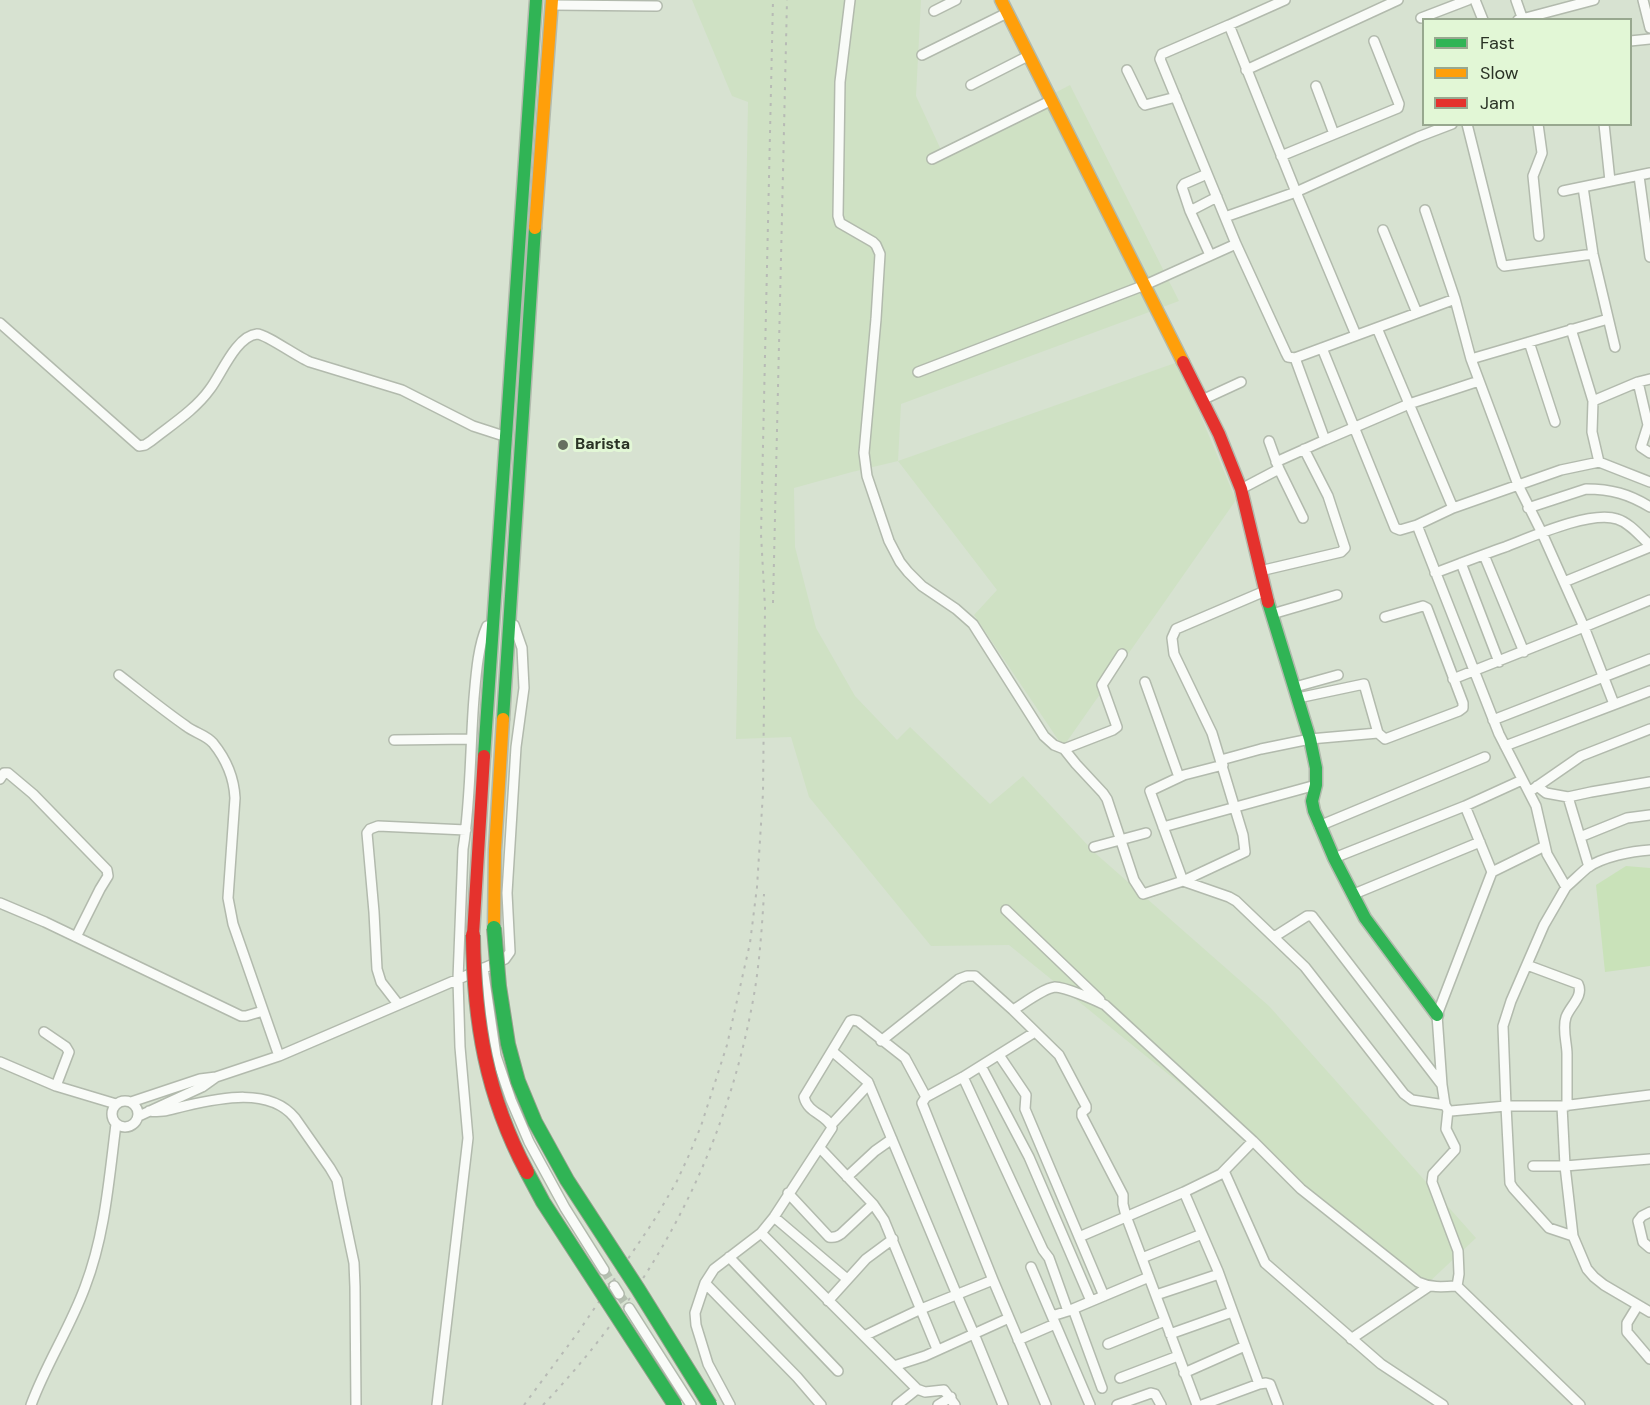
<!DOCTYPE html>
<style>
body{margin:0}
#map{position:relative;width:1650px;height:1405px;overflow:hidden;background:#d7e2d1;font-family:"DM Sans",sans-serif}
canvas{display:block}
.legend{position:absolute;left:1422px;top:18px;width:210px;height:108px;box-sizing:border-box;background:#e2f7d6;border:2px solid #98a88f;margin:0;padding:8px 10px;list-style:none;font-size:18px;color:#2a3225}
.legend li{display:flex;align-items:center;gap:12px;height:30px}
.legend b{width:30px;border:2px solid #98a88f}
</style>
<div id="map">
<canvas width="1650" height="1405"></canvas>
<ul class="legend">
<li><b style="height:8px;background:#30b455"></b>Fast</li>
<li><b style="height:8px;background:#ff9f0a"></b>Slow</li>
<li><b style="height:8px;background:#e5322d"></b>Jam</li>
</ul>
</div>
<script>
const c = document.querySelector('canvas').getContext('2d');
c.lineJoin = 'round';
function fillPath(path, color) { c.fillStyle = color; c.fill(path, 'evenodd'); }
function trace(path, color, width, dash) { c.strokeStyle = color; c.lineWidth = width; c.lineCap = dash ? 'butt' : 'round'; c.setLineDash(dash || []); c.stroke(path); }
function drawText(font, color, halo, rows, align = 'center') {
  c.font = font + ' "DM Sans",sans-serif'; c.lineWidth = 6; c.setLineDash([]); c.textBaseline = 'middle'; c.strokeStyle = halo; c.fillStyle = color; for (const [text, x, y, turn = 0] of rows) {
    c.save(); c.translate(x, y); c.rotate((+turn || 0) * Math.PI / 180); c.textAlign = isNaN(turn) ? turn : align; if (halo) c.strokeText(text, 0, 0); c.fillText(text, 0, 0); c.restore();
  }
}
fillPath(new Path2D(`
 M 692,0 L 921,0 L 916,96 L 942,152 L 1070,85 L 1179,301 L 901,404 L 898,461 L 1178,362 L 1236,500 L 1063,747 L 974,615 L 997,590 L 898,461 L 852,472 L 794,488 L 795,547 L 816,628 L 855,696 L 897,740 L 910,727 L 990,804 L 1023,776 L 1095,853 L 1269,1006 L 1476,1238 L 1427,1284 L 1009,945 L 931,946 L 809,797 L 791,737 L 736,739 L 748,102 L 732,96 Z`), '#cfe1c4');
fillPath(new Path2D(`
 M 1626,866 L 1650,868 L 1650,966 L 1605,972 L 1596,885 Z`), '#c9e2b9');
trace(new Path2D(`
 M 604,1270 L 614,1286
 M 619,1294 L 629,1308`), '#b4bfaf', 9, [9, 4.5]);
const street = new Path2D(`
 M 850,0 L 840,82 L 838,216 L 840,223 L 873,242 L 876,245 L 880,254 L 876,319 L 864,453 L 867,476 L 889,541 L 900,562 L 908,572 L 922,586 L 956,609 L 973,624 L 1044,736 L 1054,745 L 1064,749 L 1113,730 L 1117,727 L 1102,685 L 1122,654
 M 1285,0 L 1229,25 L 1296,192 L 1356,335
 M 1475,0 L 1483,20
 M 1516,0 L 1523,20
 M 1643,0 L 1650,28
 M 552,5 L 657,6
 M 934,11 L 956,0
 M 1421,18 L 1468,0
 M 1518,20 L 1594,0
 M 1229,25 L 1162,54 L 1160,59 L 1236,244 L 1286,353 L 1288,357 L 1295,358 L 1455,299 L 1471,359 L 1518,485 L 1542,533 L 1584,627 L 1614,704
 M 1630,41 L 1650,39
 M 922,55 L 1007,13
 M 1127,70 L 1143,103 L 1145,105 L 1176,97
 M 1246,70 L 1398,0
 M 971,85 L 1028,56
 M 1316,86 L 1334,134
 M 1467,124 L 1502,264 L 1504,266 L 1593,254
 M 1538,124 L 1542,153 L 1533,176 L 1539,236
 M 1604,124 L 1610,181
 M 1281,156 L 1398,108 L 1399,104 L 1374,41
 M 932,159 L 1050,101
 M 1207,174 L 1184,184 L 1182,187 L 1190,211 L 1210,255
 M 1639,176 L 1650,257
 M 1583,187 L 1593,254 L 1615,347
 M 1563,191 L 1650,173
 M 1425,210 L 1455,299
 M 1190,211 L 1217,197
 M 1225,217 L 1296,192 L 1418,137 L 1452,124
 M 1383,230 L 1417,313
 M 0,323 L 139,446 L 145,445 L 151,441 C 171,425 195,410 210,389 C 221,375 236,336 257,334 C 266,334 299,358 310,362 L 402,390 L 473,426 L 507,437
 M 1377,328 L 1453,508 L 1561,470 L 1599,462 L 1650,482
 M 1571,329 L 1593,401
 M 1529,342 L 1555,422
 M 1322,348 L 1395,528 L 1400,530 L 1417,525 L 1499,734 L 1536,806 L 1547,854 L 1566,887 C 1573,881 1580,874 1587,868 C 1602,857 1632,851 1650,850
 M 1295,358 L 1325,440 L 1409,404 L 1479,381
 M 1471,359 L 1608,319
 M 918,372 L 1145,285 L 1236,244
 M 1638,382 L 1650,379
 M 1202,400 L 1241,382
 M 1648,425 L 1641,447 L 1650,453
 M 1269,441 L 1279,469 L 1303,518
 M 1276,462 L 1325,440
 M 1599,462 L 1592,432 L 1593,401 L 1638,382 L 1648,425 L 1650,425
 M 1241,489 L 1279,469
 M 1528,508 L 1586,489 C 1611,489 1629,494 1650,507
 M 1417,525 L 1453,508
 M 1484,555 L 1524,652
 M 1461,563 L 1499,662
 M 1260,571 L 1341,552 L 1345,548 L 1328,496 L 1304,449
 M 1435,573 C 1459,564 1482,555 1505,547 C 1531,537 1591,510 1617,519 C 1630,523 1640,536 1650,545
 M 1564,582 L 1650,547
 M 1272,614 L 1337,595
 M 119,675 C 141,692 163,710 186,726 C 195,733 206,735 213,743 C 226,759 234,778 235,798 L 228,898 L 233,924 L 279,1056
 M 1453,679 L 1584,627 L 1650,600
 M 1145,682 L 1179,777
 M 1295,687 L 1338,675
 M 1298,698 L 1364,684 L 1378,733
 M 1493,720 L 1650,659
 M 394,740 L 470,739
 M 1505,746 L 1650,691
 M 1064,749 L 1076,764 L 1103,793 L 1107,799 L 1134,880 L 1143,894 L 1183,881 L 1245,852 L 1243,835 L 1212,733 L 1174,654 L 1172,638 L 1176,629 L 1265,591
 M 1221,760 L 1261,749 L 1310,739 L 1378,733 L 1385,739 L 1459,711 L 1463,708 L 1463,703 L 1427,608 L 1423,606 L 1385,617
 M 1223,765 L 1184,775 L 1150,791 L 1183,881 L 1229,897 L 1236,901 L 1305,967 L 1404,1094 L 1412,1100 L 1445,1105
 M 0,779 L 4,773 L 8,773 L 33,794 L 107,870 L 108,876 L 100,889 L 76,937
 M 1537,786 L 1546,793 L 1568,797 L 1591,792 L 1650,782
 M 1529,792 L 1581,756 L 1650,729
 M 1568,797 L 1589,867
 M 1465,806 L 1492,872
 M 1319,826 L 1485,757
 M 1163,827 L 1316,785
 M 1580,837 L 1627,818 L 1650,815
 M 1545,846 L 1492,872 L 1437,1015 L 1442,1085 L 1445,1105 L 1448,1110 L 1451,1111 L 1506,1106 L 1562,1106 L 1650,1095
 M 1094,847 L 1146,833
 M 1334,858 L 1465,806 L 1522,780
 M 1566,887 L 1544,925 L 1511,1001 L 1503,1026 L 1506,1106 L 1510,1183 L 1513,1188 L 1549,1228 L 1573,1236
 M 1354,894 L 1480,842
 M 0,903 L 45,922 L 241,1016 L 246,1016 L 263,1011
 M 1006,910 L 1100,1000
 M 1274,937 L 1307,916 L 1312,916 L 1442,1085
 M 1527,965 L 1578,984 C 1584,996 1570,1006 1566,1017 C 1562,1029 1567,1043 1567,1054 C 1567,1071 1567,1089 1567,1106
 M 483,968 L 496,1056 L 511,1100 L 529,1142 L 565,1208 L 604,1270
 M 398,1004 L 381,982 L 377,969 L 374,912 L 367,833 L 370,829 L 378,826 L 466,830
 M 1013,1010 C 1023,1004 1044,988 1055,987 C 1065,987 1095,1000 1105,1005 L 1253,1141 L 1301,1189 L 1418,1282 C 1431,1288 1442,1287 1457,1286 L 1580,1405
 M 44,1032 L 66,1047 L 69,1052 L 56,1086
 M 1035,1032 L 963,1077 L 926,1097 L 922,1103 L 993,1280 L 1046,1405
 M 881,1041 L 959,979 L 967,976 L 975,976 L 1013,1010 L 1059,1055 L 1086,1106 L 1086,1109 L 1082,1112 L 1082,1116 L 1123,1195 L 1123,1204 L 1126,1216 L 1197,1405
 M 832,1051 L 868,1082 L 957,1295 L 974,1334 L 1003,1405
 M 999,1055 L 1026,1095 L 1025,1109 L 1104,1296
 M 0,1062 L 56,1086 L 116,1104
 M 981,1066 L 1029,1157 L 1091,1301
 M 963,1077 L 1043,1250 L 1049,1258 L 1068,1311
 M112 1114a13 13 0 1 1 26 0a13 13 0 1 1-26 0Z
 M 131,1102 L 200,1079 L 216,1077 L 279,1056 L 505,959 L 510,952 L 507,893 L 516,747 L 524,688 L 522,648 L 514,625
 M 1562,1106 L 1565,1166 L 1573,1236 L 1587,1269 L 1594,1277 L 1604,1285 L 1650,1312
 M 1448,1110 L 1446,1129 L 1455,1147 L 1455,1150 L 1433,1174 L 1432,1182 L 1458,1251 L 1459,1274 L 1457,1286
 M 149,1111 C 164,1113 171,1109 185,1106 C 220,1098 270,1087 295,1118 L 330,1168 L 337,1180 L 340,1196 L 354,1263 L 355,1287 L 356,1405
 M 139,1116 L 202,1087 L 216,1077
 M 832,1124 L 869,1084
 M 820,1148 L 873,1204 L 884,1220 L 937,1349
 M 1533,1166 L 1565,1166 L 1650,1159
 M 1224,1171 L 1265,1263 L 1381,1364 L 1443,1405
 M 847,1177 L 875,1151 L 892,1139
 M 1184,1192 L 1221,1174 L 1253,1141
 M 788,1193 L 829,1237 C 834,1238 837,1237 841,1234 L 873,1204
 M 1650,1212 L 1642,1216 L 1638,1221 L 1643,1242 L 1650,1248
 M 774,1217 L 847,1279
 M 761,1233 L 917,1389 L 925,1392 L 944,1390 L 955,1405
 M 1079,1237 L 1184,1192 L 1218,1271 L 1259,1384 L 1266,1383 L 1270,1384 L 1278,1405
 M 729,1257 L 838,1371
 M 1142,1258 L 1202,1234
 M 1031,1267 L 1090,1405
 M 705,1283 L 797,1377 L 821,1405
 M 614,1286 L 619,1294
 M 1156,1295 L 1219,1274
 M 828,1301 L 866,1259 L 893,1239
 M 1638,1305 L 1627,1323 L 1627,1332 L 1650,1359
 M 629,1308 L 691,1405
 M 1073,1309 L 1102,1388
 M 1052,1316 L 1068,1311 L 1149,1277
 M 1170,1334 L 1232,1312
 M 864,1336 L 921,1309 L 993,1280
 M 1351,1339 L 1428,1287
 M 1018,1340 L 1055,1324
 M 1108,1344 L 1165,1321
 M 894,1366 L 925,1356 L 1009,1318
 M 1184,1373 L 1245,1346
 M 1120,1378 L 1178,1356
 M 31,1405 C 46,1364 70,1328 85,1287 C 105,1235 109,1179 116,1124
 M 437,1405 L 468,1138 L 460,1047 L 458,979 L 463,849 C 471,800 470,748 474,698 C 476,675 478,646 487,626
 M 730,1405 L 708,1364 L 696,1325 L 695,1313 L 705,1283 L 714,1269 L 761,1233 L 774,1217 L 832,1128 C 827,1114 808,1114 804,1097 L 850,1021 L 853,1020 L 858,1021 L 905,1058 L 926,1097
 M 897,1405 L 917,1389
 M 938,1405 L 951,1397
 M 1117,1405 L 1151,1393 L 1155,1394 L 1161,1405
 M 1202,1405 L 1259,1384`);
const fast = new Path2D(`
 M 1268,602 L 1310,739 L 1316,768 L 1316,785 L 1312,801 L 1314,811 L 1334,858 L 1365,918 L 1437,1015
 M 503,719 L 535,228
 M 484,756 L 536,0`);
const slow = new Path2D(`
 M 1001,0 L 1183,362
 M 535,228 L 552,0
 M 494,928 L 495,850 L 503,719`);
const jam = new Path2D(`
 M 1183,362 L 1219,434 L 1241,489 L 1268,602
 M 473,935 L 484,756`);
trace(street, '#b2baad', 12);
trace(fast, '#b2baad', 15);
trace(slow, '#b2baad', 15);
trace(jam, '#b2baad', 15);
trace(street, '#f9fbf8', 9);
trace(fast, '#30b455', 12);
trace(slow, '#ff9f0a', 12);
trace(jam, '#e5322d', 12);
trace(new Path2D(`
 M 773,603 L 787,0
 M 524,1405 L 579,1331 L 653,1222 L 676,1183 L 689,1155 L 701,1126 L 727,1045 L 750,943 L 757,887 L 763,793 L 765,607 L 761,534 L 773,0
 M 543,1405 C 655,1287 728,1149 755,989 C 760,957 762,925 764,894`), '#b7bab5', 2, [3, 6]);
const fastBridge = new Path2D(`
 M 494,928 L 499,986 L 508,1044 L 518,1081 L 535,1122 L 567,1180 L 638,1289 L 710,1405
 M 527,1172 L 543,1202 L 675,1405`);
const jamBridge = new Path2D(`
 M 473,935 C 474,1021 486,1095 527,1172`);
trace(fastBridge, '#93a08b', 16, []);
trace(jamBridge, '#93a08b', 16, []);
trace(fastBridge, '#30b455', 14);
trace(jamBridge, '#e5322d', 14);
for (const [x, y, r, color] of [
 [563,445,6,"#677061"]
]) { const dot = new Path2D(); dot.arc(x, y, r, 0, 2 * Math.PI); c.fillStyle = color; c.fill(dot); trace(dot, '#e2f7d6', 2); }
drawText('bold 16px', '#2a3225', '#e2f7d6', [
 ["Barista",575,445]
], 'left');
</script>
